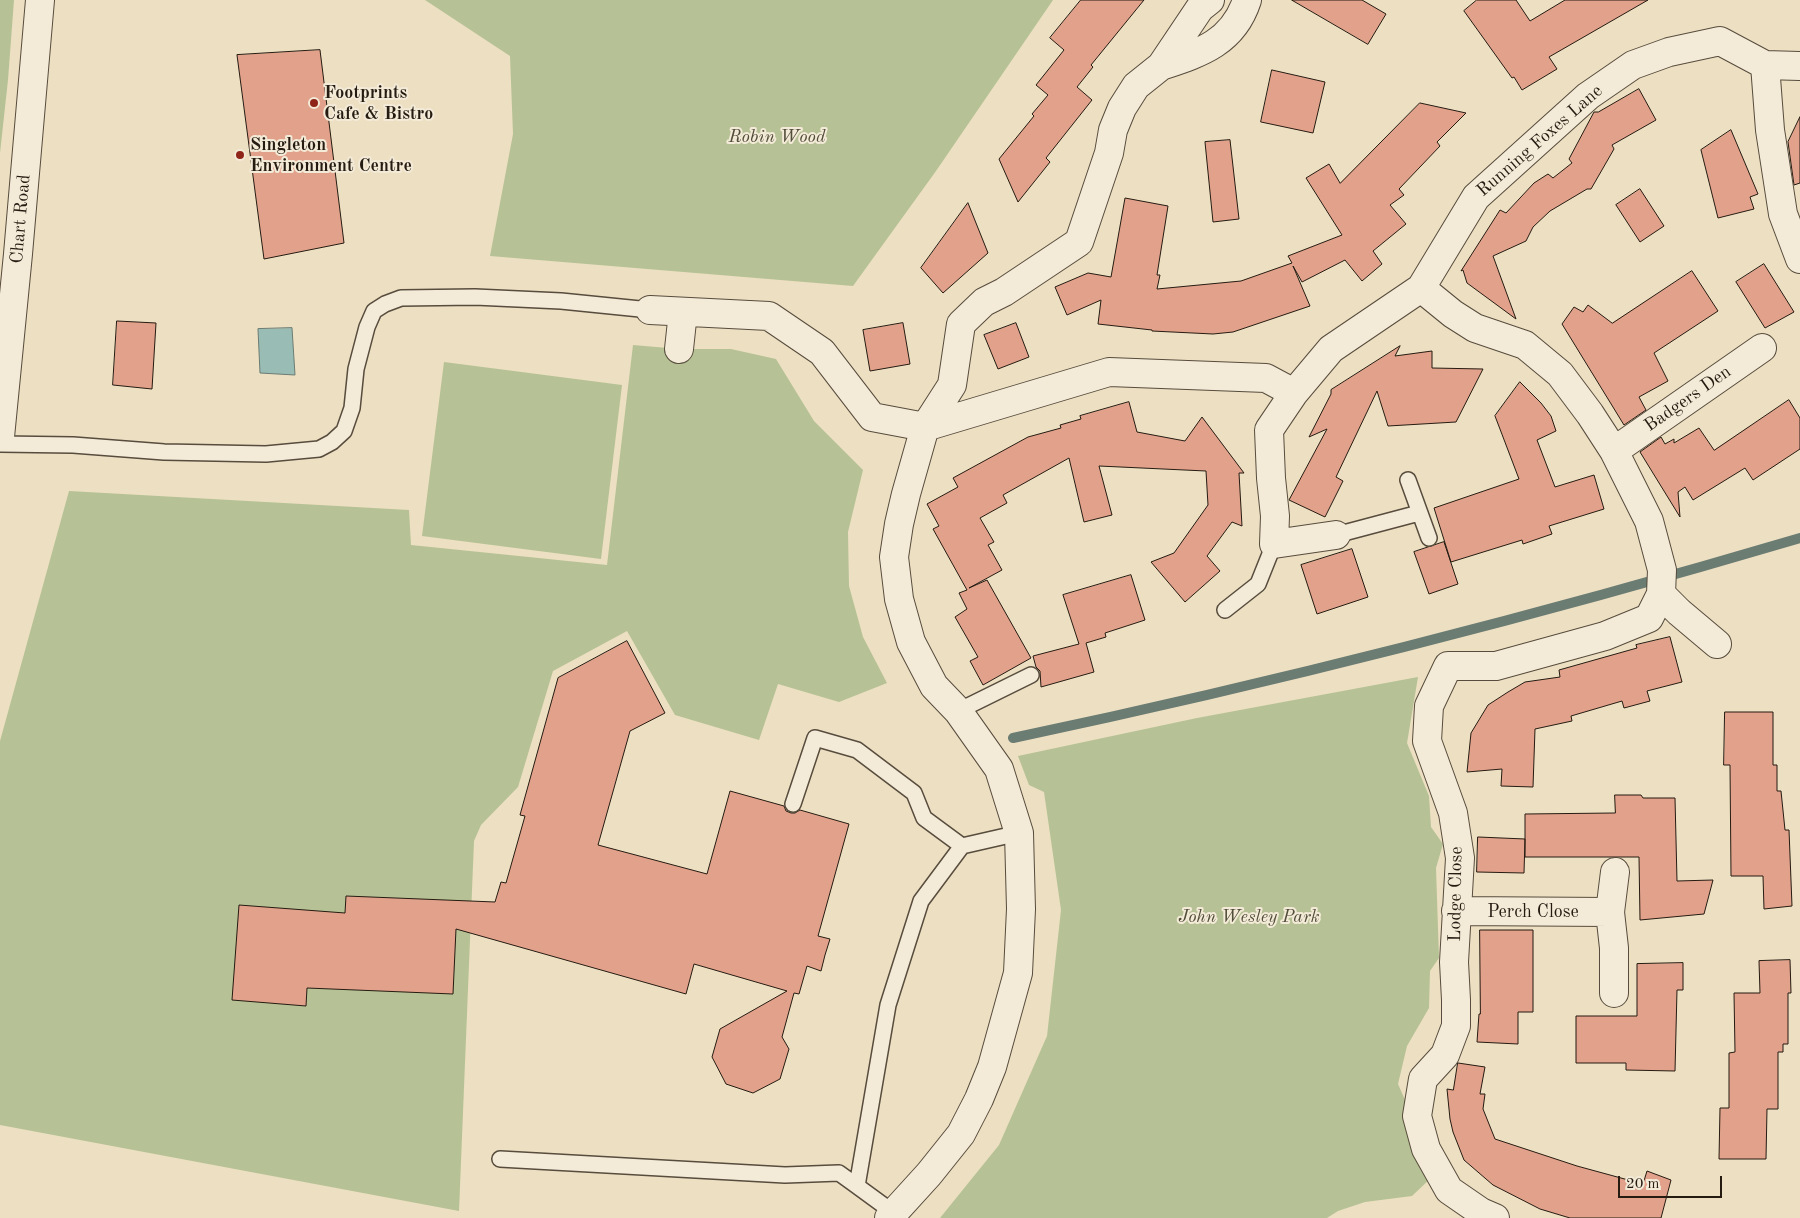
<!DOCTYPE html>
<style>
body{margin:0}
#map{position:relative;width:1800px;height:1218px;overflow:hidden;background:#eddfc2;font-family:"Old Standard TT",serif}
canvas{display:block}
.scale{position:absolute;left:1618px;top:1176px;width:104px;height:22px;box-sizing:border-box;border:2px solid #251b11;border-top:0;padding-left:6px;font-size:15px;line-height:18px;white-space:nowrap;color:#251b11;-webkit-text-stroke:4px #f3ead7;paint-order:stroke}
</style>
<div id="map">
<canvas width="1800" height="1218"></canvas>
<div class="scale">20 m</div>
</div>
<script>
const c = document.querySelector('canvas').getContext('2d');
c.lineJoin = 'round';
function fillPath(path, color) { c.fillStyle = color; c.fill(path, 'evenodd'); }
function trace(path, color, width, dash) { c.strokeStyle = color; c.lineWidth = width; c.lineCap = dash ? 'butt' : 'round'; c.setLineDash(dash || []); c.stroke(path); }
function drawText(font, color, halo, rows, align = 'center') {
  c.font = font + ' "Old Standard TT",serif'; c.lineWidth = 4; c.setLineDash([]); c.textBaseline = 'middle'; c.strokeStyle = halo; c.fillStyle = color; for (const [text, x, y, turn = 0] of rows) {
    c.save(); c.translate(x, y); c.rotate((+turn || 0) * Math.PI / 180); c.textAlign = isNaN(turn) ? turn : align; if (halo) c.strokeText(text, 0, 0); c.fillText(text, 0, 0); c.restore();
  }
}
fillPath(new Path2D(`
 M 0,0 L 14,0 L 8,80 L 0,153 Z
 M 425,0 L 1053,0 L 936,171 L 853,286 L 490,256 L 513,134 L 510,56 Z
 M 633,345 L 679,349 L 731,349 L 776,359 L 814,421 L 863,470 L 848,532 L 849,586 L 863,637 L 887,683 L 839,702 L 778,684 L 759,740 L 675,715 L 627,631 L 553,671 L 518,787 L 481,825 L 474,841 L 459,1211 L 0,1125 L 0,741 L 69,491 L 409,510 L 411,545 L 607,565 Z
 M 444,362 L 622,385 L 601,559 L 422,536 Z
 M 1418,677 L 1407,743 L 1429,796 L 1431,827 L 1443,844 L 1436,868 L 1439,958 L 1430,971 L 1429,1008 L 1407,1046 L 1398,1084 L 1409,1109 L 1432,1177 L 1412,1196 L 1365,1202 L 1338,1211 L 1327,1218 L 940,1218 L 999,1145 L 1047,1036 L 1061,910 L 1044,792 L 1029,785 L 1018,756 L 1197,718 Z`), '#b6c295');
const water = new Path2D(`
 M 292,328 L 295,375 L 260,373 L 258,329 Z`);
fillPath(water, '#99bcb4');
trace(water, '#6b7c73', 1);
trace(new Path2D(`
 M 1013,738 C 1278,682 1540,615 1800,538`), '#6b7c73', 10);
const building = new Path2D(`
 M 1081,0 L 1144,0 L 1091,65 L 1093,67 L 1077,87 L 1092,100 L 1046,158 L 1050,162 L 1018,202 L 999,159 L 1034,116 L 1032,114 L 1048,95 L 1036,85 L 1064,50 L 1050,38 Z
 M 1292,0 L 1362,0 L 1386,14 L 1368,44 Z
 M 1477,0 L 1516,0 L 1530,21 L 1565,0 L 1648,0 L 1549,57 L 1557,69 L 1522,90 L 1514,77 L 1512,78 L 1464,11 Z
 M 320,50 L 344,243 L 264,259 L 237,55 Z
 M 1272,70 L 1325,82 L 1313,133 L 1261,122 Z
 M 1639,89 L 1656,120 L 1612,145 L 1614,149 L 1591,189 L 1587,189 L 1550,211 L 1533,227 L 1526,241 L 1493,256 L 1516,319 L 1467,283 L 1463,270 L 1461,271 L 1500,210 L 1506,213 L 1534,183 L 1548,174 L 1553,178 L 1572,163 L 1569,159 L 1594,112 L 1598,112 Z
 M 1420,103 L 1466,113 L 1437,142 L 1440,146 L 1399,189 L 1404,195 L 1390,205 L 1406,224 L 1373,251 L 1382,264 L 1362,281 L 1345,260 L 1302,282 L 1293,266 L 1310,306 L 1233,332 L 1213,334 L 1152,331 L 1152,330 L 1098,324 L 1101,300 L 1067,315 L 1055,287 L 1088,273 L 1111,277 L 1125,198 L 1168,206 L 1157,275 L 1160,275 L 1157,289 L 1241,281 L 1292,263 L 1288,256 L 1342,235 L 1306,178 L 1329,164 L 1340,183 Z
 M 1800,117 L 1800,183 L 1794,185 L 1788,142 Z
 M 1731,130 L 1758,194 L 1750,197 L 1754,209 L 1718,218 L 1701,150 Z
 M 1230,140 L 1239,219 L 1213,222 L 1205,142 Z
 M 1640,189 L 1664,226 L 1640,242 L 1616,205 Z
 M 968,203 L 988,253 L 943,293 L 921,268 Z
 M 1764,264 L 1794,312 L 1765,328 L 1736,282 Z
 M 1692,271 L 1718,311 L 1654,353 L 1668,381 L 1639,397 L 1646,410 L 1624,425 L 1562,324 L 1574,307 L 1583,312 L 1588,305 L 1612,323 Z
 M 117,321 L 156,323 L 152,389 L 113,385 Z
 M 903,323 L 910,364 L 870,371 L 863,330 Z
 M 1016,323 L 1029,357 L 998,369 L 984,335 Z
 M 1400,346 L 1395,356 L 1432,351 L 1432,368 L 1483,369 L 1456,422 L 1388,426 L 1377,391 L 1336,477 L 1343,481 L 1325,517 L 1289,500 L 1327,429 L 1309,437 L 1331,394 L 1331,390 Z
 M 1520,382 L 1541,403 L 1551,416 L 1556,431 L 1537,440 L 1555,487 L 1594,475 L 1604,509 L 1549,526 L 1552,534 L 1523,544 L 1522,540 L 1451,562 L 1434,508 L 1519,479 L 1495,416 Z
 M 1789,400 L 1800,418 L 1800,449 L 1753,480 L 1745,468 L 1693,500 L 1685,487 L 1678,492 L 1680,517 L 1640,452 L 1661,437 L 1665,444 L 1674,439 L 1674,443 L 1699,428 L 1714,450 Z
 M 1129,402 L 1137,432 L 1185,441 L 1202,417 L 1244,473 L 1239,473 L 1242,526 L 1232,522 L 1207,556 L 1220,571 L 1185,602 L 1151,562 L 1174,553 L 1208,505 L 1206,471 L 1099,466 L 1112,515 L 1084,522 L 1069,458 L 1003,495 L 1007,503 L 980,518 L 994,542 L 988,545 L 1002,570 L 969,588 L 987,580 L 1031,658 L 983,685 L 970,661 L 978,657 L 955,617 L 967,609 L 959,593 L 967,590 L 933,529 L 939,526 L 927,504 L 958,487 L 953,478 L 1028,437 L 1061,428 L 1060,425 L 1081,419 L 1080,416 Z
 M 1444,542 L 1458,584 L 1429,594 L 1414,552 Z
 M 1352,549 L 1368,597 L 1317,614 L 1301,565 Z
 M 1131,575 L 1145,620 L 1105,633 L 1106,637 L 1086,643 L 1094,672 L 1041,687 L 1040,671 L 1036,667 L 1033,656 L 1079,644 L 1063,595 Z
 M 1670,637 L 1682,682 L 1647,691 L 1650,701 L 1624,708 L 1622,701 L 1571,716 L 1572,721 L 1535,729 L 1533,787 L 1501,786 L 1502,769 L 1467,772 L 1471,733 L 1488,705 L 1508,692 L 1525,682 L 1560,677 L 1559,670 L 1637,648 L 1636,645 Z
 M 627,641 L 665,713 L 630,731 L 598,845 L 707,874 L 730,791 L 784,806 L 786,811 L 791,813 L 795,813 L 800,810 L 849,824 L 818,936 L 830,939 L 825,955 L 821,971 L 807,966 L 799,994 L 794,993 L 782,1037 L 789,1049 L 780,1079 L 753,1093 L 726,1084 L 712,1057 L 720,1029 L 787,991 L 694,964 L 686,994 L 456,929 L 453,994 L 307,988 L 306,1006 L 232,1000 L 239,905 L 345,913 L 346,896 L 495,902 L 501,882 L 506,883 L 525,816 L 520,815 L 558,678 Z
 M 1725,712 L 1773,712 L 1773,765 L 1777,765 L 1777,791 L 1781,791 L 1785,830 L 1789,830 L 1792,906 L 1764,909 L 1763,876 L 1731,876 L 1730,765 L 1724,765 Z
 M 1615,795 L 1641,795 L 1643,798 L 1675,798 L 1677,881 L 1713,880 L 1704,914 L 1640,920 L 1639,857 L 1525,857 L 1525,814 L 1615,813 Z
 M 1478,837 L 1525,839 L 1524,873 L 1477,872 Z
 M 1480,930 L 1533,930 L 1533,1012 L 1518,1012 L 1518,1044 L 1477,1042 L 1479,1014 L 1480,1014 Z
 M 1790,960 L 1791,993 L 1788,993 L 1788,1044 L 1783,1044 L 1783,1052 L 1778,1052 L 1778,1109 L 1767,1109 L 1766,1159 L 1719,1159 L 1720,1108 L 1729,1108 L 1729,1053 L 1735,1052 L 1734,993 L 1760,993 L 1759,961 Z
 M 1683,963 L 1683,990 L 1677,990 L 1675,1071 L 1626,1070 L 1626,1063 L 1576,1063 L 1576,1016 L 1637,1016 L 1637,964 Z
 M 1458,1063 L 1485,1067 L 1480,1094 L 1485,1094 L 1483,1109 L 1495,1139 L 1577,1166 L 1643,1184 L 1647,1171 L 1671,1180 L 1661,1218 L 1570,1218 L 1540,1209 L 1493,1185 L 1464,1160 L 1453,1132 L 1450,1119 L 1447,1089 L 1453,1090 Z`);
fillPath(building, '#e1a18b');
trace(building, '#251b11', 1);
const lane = new Path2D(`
 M 0,444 L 73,445 L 164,452 L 266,454 L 319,449 L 332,442 L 344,431 L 352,408 L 356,369 L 367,327 L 374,311 L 385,304 L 401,298 L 475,297 L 561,301 L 650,310
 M 1408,480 L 1429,538
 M 1336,535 L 1419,513
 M 1225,610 L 1258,584 L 1274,544
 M 958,711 L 1031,675
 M 793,804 L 815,738 L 857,750 L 914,793 L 924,818 L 962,846
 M 500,1159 L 785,1175 L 839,1173 L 857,1186
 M 894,1213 L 857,1186 L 888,1005 L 921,901 L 962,846 L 1019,833`);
const street = new Path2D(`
 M 1765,65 L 1770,130 L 1783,214 L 1800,259
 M 1161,66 C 1200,53 1233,43 1247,0
 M 1421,288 L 1453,314 L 1475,328 L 1525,345 L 1560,374 L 1590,414 L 1614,451 L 1649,521 L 1662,570 L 1661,594 L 1649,618 L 1605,636 L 1496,666 L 1448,666 L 1429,706 L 1427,741 L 1453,813 L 1460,858 L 1454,962 L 1456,1000 L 1456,1026 L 1445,1055 L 1423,1079 L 1417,1116 L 1426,1149 L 1449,1190 L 1481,1212 L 1495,1218
 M 650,310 L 769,316 L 822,352 L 872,417 L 925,427 L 1109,372 L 1266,378 L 1294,393
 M 679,349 L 683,312
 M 0,437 L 18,254 L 40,0
 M 1614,451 L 1762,348
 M 1336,535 L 1274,544 L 1275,516 L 1271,478 L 1269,430 L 1294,393 L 1331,349 L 1421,288 L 1476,197 L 1588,96 L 1633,65 L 1669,52 L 1720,41 L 1765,65 L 1800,66
 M 1661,594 L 1679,612 L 1717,644
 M 1456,911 L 1610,912
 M 1614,993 L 1614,948 L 1610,912 L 1615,872
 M 889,1218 L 929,1174 L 961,1134 L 979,1099 L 992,1067 L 1018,973 L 1021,909 L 1019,833 L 999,769 L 958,711 L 934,686 L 911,642 L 899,599 L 894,557 L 899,524 L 906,494 L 925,427 L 952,385 L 961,324 L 984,302 L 1004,292 L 1079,242 L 1109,153 L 1113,130 L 1122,108 L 1136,86 L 1161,66 L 1200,8 L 1210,0`);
trace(lane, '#574c3d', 18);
trace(street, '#574c3d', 30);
trace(lane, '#f3ead7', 15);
trace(street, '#f3ead7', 28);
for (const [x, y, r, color] of [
 [314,103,5,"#8f2418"],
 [240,155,5,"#8f2418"]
]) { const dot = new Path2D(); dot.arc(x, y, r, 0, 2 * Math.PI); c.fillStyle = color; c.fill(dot); trace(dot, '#f3ead7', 2); }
drawText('bold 18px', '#251b11', '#f3ead7', [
 ["Footprints",324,93],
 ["Cafe & Bistro",324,114],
 ["Singleton",250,145],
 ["Environment Centre",250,166]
], 'left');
drawText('italic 18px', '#504d39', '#f3ead7', [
 ["Robin Wood",777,137],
 ["John Wesley Park",1249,917]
]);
drawText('18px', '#251b11', '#f3ead7', [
 ["Running Foxes Lane",1540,141,-41],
 ["Chart Road",21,219,-85],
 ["Badgers Den",1688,399,-35],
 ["Lodge Close",1456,894,-89],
 ["Perch Close",1533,912]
]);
</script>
